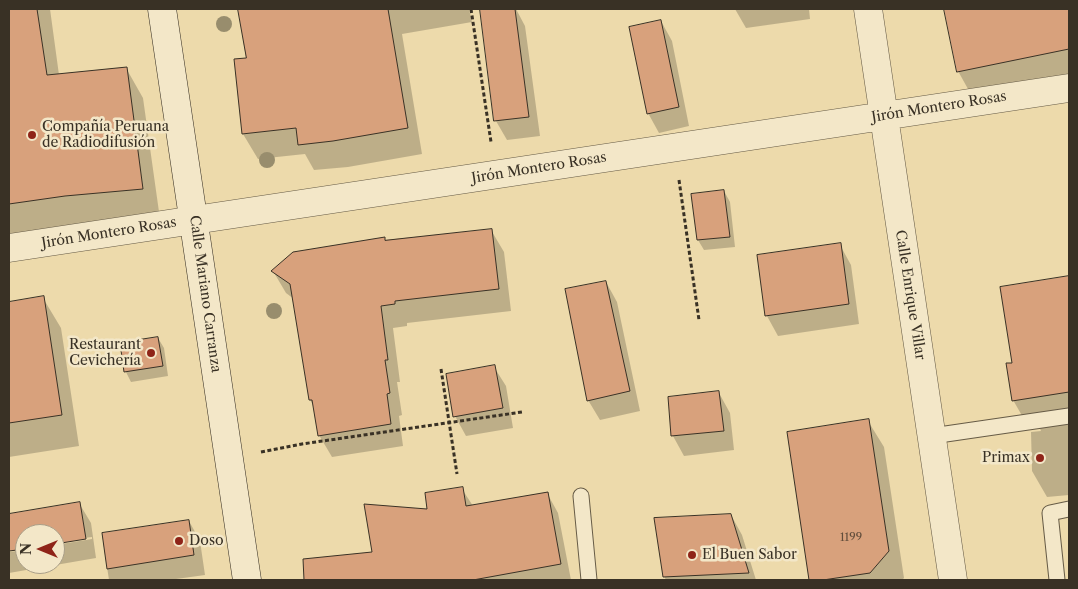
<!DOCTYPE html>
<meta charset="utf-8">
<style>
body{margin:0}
#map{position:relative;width:1078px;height:589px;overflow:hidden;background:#eddaab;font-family:"Libre Caslon Text",serif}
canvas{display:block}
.frame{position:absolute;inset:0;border:10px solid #393125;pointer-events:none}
.north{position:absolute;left:15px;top:524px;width:50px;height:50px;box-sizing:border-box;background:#f3e7c8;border:1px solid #a99e87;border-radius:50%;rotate:270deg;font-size:14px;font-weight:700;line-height:20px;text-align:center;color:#393125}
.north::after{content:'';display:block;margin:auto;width:18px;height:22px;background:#8f2418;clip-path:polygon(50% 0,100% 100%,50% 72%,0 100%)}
</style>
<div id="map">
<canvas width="1078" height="589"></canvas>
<div class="frame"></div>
<div class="north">N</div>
</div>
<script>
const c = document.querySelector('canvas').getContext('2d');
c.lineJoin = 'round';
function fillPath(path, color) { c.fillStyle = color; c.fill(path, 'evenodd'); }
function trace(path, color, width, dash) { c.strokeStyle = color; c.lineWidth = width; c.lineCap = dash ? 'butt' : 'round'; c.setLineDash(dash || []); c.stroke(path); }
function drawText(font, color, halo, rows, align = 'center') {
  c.font = font + ' "Libre Caslon Text",serif'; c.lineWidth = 5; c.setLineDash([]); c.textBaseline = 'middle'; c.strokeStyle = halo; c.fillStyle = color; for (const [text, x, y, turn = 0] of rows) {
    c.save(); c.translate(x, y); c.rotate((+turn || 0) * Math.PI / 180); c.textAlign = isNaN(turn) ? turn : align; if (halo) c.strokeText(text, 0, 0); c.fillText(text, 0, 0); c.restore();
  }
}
fillPath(new Path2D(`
 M 9,9 L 50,9 L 59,75 L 126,68 L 143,98 L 160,219 L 9,236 Z
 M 240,9 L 469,9 L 472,22 L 402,34 L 422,154 L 348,167 L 314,170 L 305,154 L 258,159 L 243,134 L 247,59 Z
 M 493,9 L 516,9 L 525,26 L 540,136 L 507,140 L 496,121 L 481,10 Z
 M 735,9 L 809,9 L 810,19 L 746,28 Z
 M 945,9 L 1069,9 L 1069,78 L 973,98 L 958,71 Z
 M 661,21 L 672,41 L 689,126 L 659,133 L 648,113 Z
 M 724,191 L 730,202 L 735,247 L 704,250 L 698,240 L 692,195 Z
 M 491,230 L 504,252 L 511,311 L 407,323 L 407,326 L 393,328 L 400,382 L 397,382 L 402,415 L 399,416 L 403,446 L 332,457 L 319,435 L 315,408 L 310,400 L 294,299 L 286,293 L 273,271 L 384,238 L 386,242 Z
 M 840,245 L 851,265 L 859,324 L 778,336 L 767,316 L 758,256 Z
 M 1069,278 L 1069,495 L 1047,497 L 1032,471 L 1031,432 L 1041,431 L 1038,424 L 1028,426 L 1013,400 L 1013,364 L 1002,288 Z
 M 606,282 L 617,302 L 640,411 L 600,420 L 588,400 Z
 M 43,298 L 61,328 L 79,446 L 9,457 L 9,303 Z
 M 158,338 L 164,348 L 168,376 L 131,382 L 126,372 Z
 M 494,367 L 506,386 L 513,428 L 466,436 L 455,416 Z
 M 719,393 L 730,413 L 734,450 L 684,456 L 673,436 Z
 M 868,421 L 884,447 L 904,578 L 902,580 L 811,580 L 788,433 Z
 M 462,489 L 473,506 L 547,493 L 558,513 L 571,580 L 315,580 L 313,559 L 373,553 L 429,511 Z
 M 79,503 L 91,523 L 96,558 L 9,573 L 9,552 L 25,550 L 25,564 L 55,564 L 55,545 L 92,539 L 92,537 L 55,542 L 55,534 L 25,534 L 25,547 L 9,550 L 9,515 Z
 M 731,515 L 742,535 L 756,580 L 666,580 L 664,576 Z
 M 189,521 L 200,541 L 205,575 L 169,580 L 109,580 L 102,534 Z`), '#0003');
const building = new Path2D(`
 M 9,9 L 37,9 L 47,75 L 127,67 L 143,189 L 65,196 L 9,204 Z
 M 238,9 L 388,9 L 408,128 L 333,141 L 298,145 L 296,128 L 242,134 L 234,59 L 246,58 Z
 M 480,9 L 515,9 L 529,117 L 494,121 Z
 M 944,9 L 1069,9 L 1069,49 L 957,72 Z
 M 661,20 L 679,107 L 647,114 L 629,27 Z
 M 724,190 L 730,237 L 697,240 L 691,194 Z
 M 492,229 L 499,289 L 395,301 L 395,304 L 381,306 L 388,360 L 385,360 L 390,393 L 387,394 L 391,424 L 318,436 L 312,400 L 309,400 L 290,284 L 271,271 L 293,252 L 385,237 L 385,240 Z
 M 841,243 L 849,304 L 765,316 L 757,255 Z
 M 1069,276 L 1069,392 L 1012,401 L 1006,363 L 1012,363 L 1000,287 Z
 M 606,281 L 630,391 L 587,401 L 565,289 Z
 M 44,296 L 62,415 L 9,423 L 9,302 Z
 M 158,337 L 163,366 L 124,372 L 120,343 Z
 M 495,365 L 503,408 L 453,417 L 446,374 Z
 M 719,391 L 724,431 L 671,436 L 668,397 Z
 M 869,419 L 889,551 L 870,573 L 823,580 L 809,580 L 787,432 Z
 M 463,487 L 466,506 L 548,492 L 561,564 L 473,580 L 304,580 L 303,559 L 372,552 L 364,504 L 427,509 L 425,493 Z
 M 80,502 L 86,539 L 55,544 L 55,534 L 25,534 L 25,549 L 9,551 L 9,514 Z
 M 731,514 L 749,573 L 663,577 L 654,518 Z
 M 189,520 L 194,555 L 107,569 L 102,533 Z`);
fillPath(building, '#d8a17c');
trace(building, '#393125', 1);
const lane = new Path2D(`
 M 932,436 L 1069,416
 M 581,496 L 589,580
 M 1057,580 L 1050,513 L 1069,509`);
const street = new Path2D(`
 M 868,9 L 953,580
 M 9,248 L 1069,88`);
const secondary = new Path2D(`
 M 162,9 L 247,580`);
trace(lane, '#665b46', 17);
trace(street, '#665b46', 29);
trace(secondary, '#393125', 29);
trace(new Path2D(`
 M 471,9 L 491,142
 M 679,180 L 699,320
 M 441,369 L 457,474
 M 261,452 L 302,444 L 522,412`), '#393125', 3, [4, 2.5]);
trace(lane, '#f3e7c8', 15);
trace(street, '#f3e7c8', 28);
trace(secondary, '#f3e7c8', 28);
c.fillStyle = '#988d6d';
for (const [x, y] of [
 [224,24],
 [267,160],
 [274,311]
]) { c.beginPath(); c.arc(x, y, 8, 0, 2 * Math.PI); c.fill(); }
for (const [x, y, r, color] of [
 [32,135,5,"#8f2418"],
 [151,353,5,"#8f2418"],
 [1040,458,5,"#8f2418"],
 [179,541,5,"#8f2418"],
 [692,555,5,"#8f2418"]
]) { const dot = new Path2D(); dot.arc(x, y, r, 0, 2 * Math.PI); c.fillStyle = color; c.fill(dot); trace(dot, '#f3e7c8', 2); }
drawText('11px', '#614d3b', null, [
 ["1199",851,538]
]);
drawText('14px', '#393125', '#f3e7c8', [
 ["Jirón Montero Rosas",939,107,-9],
 ["Jirón Montero Rosas",539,168,-9],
 ["Jirón Montero Rosas",109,233,-9],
 ["Calle Mariano Carranza",205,294,82],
 ["Calle Enrique Villar",910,295,81]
]);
drawText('14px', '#393125', '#f3e7c8', [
 ["Compañía Peruana",42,127],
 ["de Radiodifusión",42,143],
 ["Restaurant",141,345,"right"],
 ["Cevichería",141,361,"right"],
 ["Primax",1030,458,"right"],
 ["Doso",189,541],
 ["El Buen Sabor",702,555]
], 'left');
</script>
